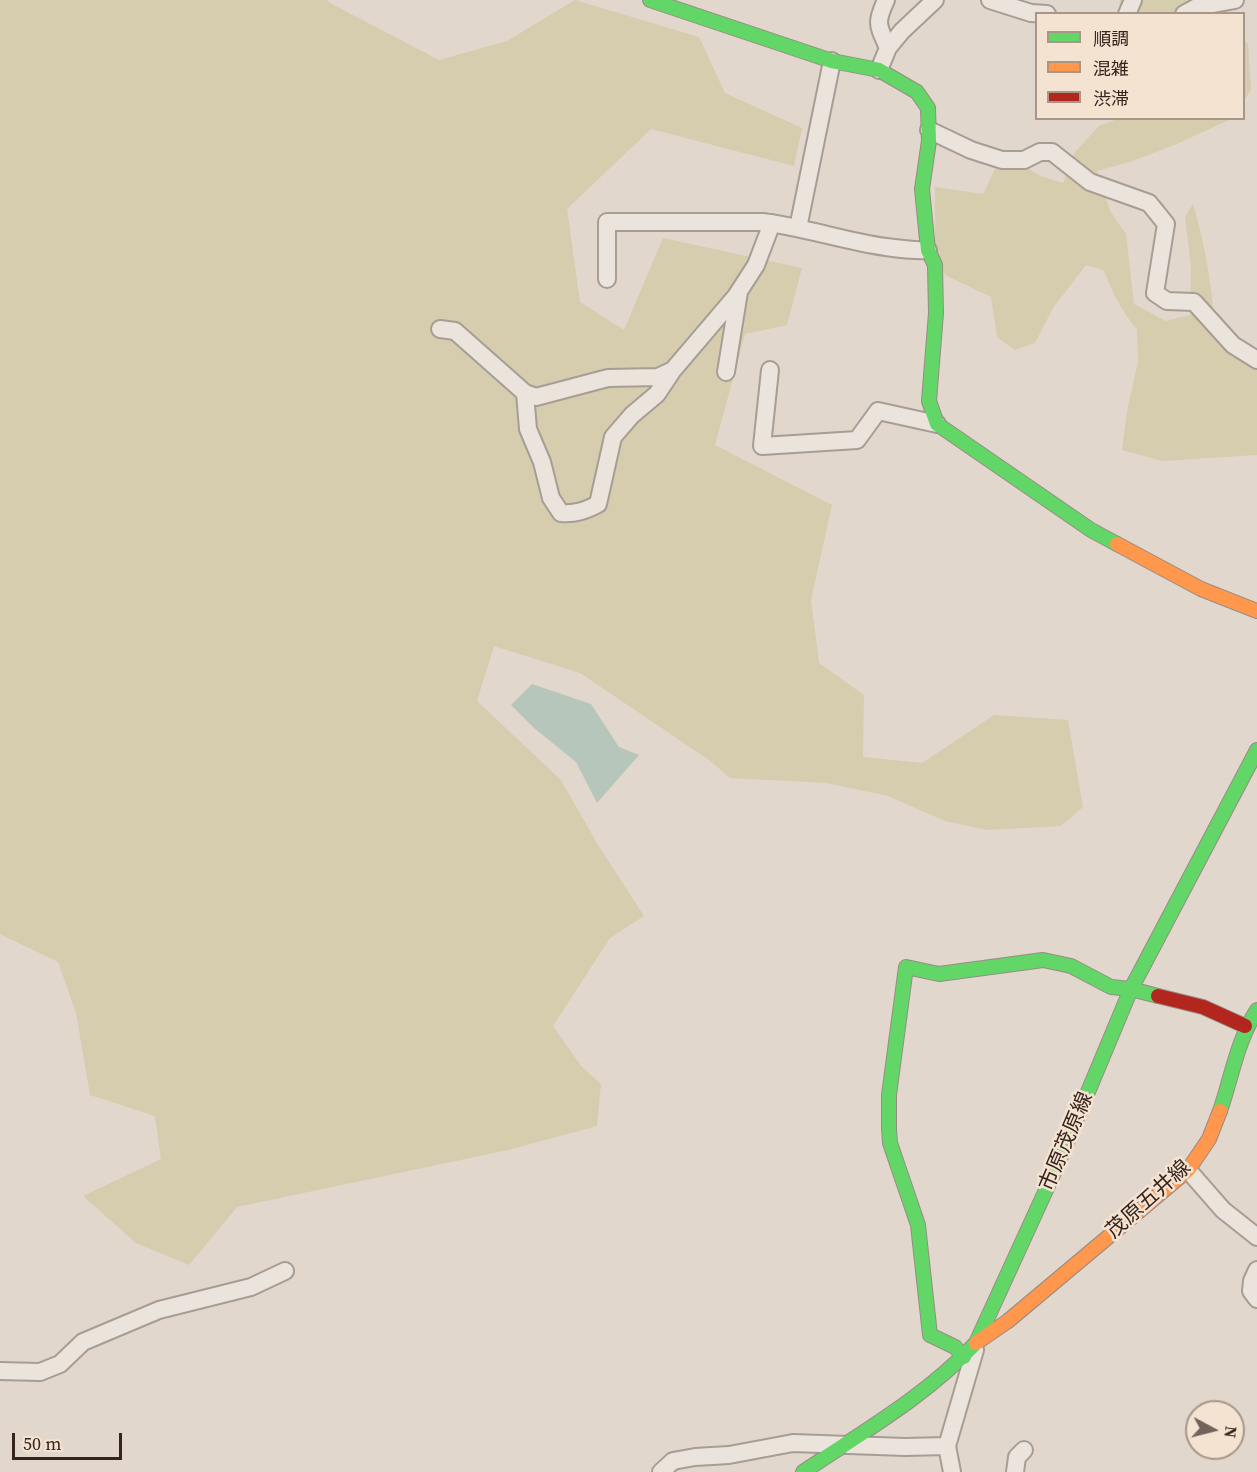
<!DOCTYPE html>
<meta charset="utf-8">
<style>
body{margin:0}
#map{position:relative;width:1257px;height:1472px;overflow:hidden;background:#e2d7cc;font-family:"Source Serif 4","Noto Sans JP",serif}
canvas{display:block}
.legend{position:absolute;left:1035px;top:12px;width:210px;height:108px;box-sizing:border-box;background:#f4e3d1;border:2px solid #a89789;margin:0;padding:8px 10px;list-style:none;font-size:18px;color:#36241e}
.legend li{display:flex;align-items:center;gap:12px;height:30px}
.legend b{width:30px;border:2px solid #a89789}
.north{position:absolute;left:1185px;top:1400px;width:60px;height:60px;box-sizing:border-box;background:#f4e3d1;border:2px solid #a89789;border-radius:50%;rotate:97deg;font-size:16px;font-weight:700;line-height:24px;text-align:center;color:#36241e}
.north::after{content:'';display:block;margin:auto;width:21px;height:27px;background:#72635b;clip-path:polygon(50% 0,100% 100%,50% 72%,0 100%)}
.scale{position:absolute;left:12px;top:1433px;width:110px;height:27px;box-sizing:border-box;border:3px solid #36241e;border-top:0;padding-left:8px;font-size:18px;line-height:21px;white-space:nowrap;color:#36241e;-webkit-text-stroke:4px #f4e3d1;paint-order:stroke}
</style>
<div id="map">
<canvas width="1257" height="1472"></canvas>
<ul class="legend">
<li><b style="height:8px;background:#63d668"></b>順調</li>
<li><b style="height:8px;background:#ff974d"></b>混雑</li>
<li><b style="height:8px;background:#b3261e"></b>渋滞</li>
</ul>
<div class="north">N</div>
<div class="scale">50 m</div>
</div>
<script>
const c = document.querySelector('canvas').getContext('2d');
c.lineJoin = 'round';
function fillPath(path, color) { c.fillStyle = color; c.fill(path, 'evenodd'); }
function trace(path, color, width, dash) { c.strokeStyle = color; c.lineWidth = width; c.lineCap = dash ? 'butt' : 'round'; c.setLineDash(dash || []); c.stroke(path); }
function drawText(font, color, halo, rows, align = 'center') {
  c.font = font + ' "Source Serif 4","Noto Sans JP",serif'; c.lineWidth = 5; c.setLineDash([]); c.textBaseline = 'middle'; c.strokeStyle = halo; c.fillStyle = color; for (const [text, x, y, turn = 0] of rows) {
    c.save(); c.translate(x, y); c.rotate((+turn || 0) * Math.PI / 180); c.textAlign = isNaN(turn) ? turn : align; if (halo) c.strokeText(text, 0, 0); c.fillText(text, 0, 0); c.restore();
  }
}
fillPath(new Path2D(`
 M 0,0 L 327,0 L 330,3 L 439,60 L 507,41 L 575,0 L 699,37 L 725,93 L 802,128 L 794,166 L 651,129 L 567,209 L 580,302 L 624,330 L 663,238 L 802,268 L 787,325 L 745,334 L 715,445 L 832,505 L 811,600 L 819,663 L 864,695 L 863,757 L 922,763 L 994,715 L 1068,720 L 1083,807 L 1061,826 L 988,830 L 945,821 L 888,796 L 827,783 L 730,778 L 709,760 L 580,673 L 494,646 L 477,701 L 561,780 L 598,845 L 644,916 L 610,938 L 553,1026 L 581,1066 L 601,1084 L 597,1126 L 508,1150 L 237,1207 L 189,1265 L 136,1243 L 83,1196 L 161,1159 L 155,1116 L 90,1095 L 76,1013 L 58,962 L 0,934 Z
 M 1120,0 L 1217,0 L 1221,13 L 1118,14 Z
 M 1244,40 L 1248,44 L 1251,90 L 1244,101 Z
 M 1162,118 L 1167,120 L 1167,118 L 1231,119 L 1179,143 L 1133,161 L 1097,171 L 1110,211 L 1126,234 L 1134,304 L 1166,321 L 1190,315 L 1191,267 L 1185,217 L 1193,204 C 1206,248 1213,291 1215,336 L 1257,369 L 1257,455 L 1162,461 L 1122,450 L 1127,411 L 1138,362 L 1137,329 C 1121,312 1113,291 1103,270 L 1086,265 L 1053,308 L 1035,343 L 1015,350 L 997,337 L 991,297 L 945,275 L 935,248 L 935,187 L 983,194 L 995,169 L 1027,167 L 1040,176 L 1063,183 L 1075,152 L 1099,126 L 1118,119 Z`), '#d5cdae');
fillPath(new Path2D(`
 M 532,684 L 591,704 L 619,747 L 639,755 L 597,803 L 576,762 L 534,728 L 511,705 Z`), '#b7c6ba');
const street = new Path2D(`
 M 886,0 C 875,24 878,25 888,48
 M 990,0 L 1031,13 L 1047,14
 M 1127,14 L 1133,0
 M 1184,14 L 1197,7 L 1235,0
 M 879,70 L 888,48 L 902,31 L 935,0
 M 929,130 L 971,150 L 1002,160 L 1024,160 L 1040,152 L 1052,152 L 1090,182 L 1149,203 L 1166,224 L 1155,293 L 1167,301 L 1194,302 L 1233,345 L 1257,360
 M 798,228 L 832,61
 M 607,279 L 607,222 L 762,222 C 804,227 844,241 886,247 C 900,249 914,251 928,250
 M 440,329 L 455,331 L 525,393 L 528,429 L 542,462 L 551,498 L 561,513 C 575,514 585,511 598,504 L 613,437 L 632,415 L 657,394 L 673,370 L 736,296 L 756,265 L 772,223
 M 770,370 L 762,446 L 857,440 L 878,411 L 937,424
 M 726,372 L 739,292
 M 525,393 L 536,397 L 608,378 L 658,377 L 673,370
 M 1188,1170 L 1223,1210 L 1257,1237
 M 1257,1270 L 1252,1281 L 1251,1291 L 1257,1299
 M 0,1371 L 40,1372 L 60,1364 L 83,1342 L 159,1310 L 251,1287 L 285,1271
 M 661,1472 L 673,1461 L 695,1457 L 729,1455 L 793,1443 L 905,1447 L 947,1446
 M 952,1472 L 947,1446 L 975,1350
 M 1015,1472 L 1017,1457 L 1024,1450`);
const fast = new Path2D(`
 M 650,0 L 832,61 L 879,70 L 917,92 L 928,108 L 929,141 L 922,189 L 928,250 L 935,265 L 936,313 L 929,401 L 937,424 L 1091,530 L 1117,544
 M 1220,1111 C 1232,1076 1237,1041 1257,1010
 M 964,1357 L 955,1347 L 930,1335 L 918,1225 L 890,1143 L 889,1129 L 889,1095 L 906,967 L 939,974 L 1043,960 L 1071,966 L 1111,987 L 1131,989 L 1158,996
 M 803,1472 C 863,1432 926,1396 976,1343 L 1057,1166 L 1131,989 L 1257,750`);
const slow = new Path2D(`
 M 1117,544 L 1201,589 L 1257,611
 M 976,1343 L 1008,1321 L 1188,1170 L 1209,1139 L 1220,1111`);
const jam = new Path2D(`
 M 1158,996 L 1203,1007 L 1245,1026`);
trace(street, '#a79d95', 20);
trace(fast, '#978c85', 16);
trace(slow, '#978c85', 16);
trace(jam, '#978c85', 16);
trace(street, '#eae4dd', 16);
trace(fast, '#63d668', 14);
trace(slow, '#ff974d', 14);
trace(jam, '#b3261e', 14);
drawText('21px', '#36241e', '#f4e3d1', [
 ["市原茂原線",1067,1142,-67],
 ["茂原五井線",1149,1200,-42]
]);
</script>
